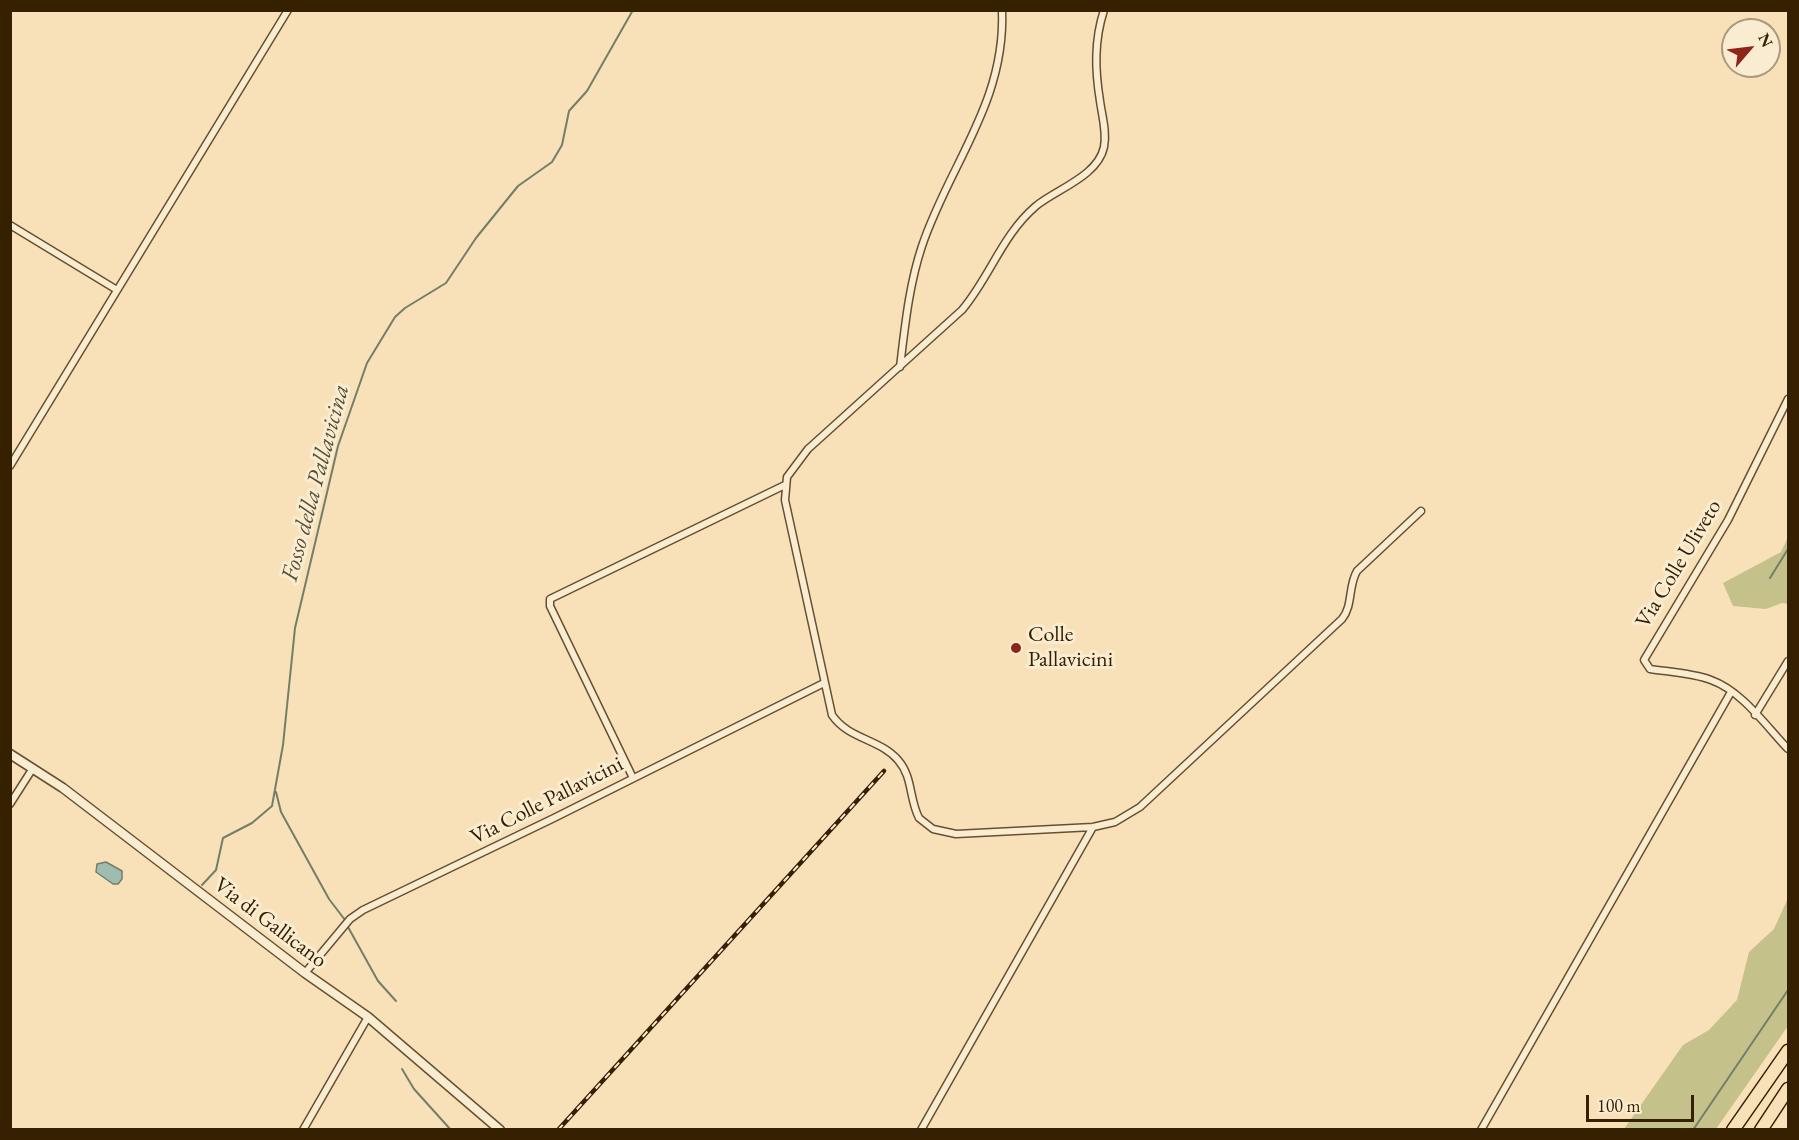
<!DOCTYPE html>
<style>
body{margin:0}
#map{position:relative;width:1799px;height:1140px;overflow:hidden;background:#f8e1b8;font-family:"EB Garamond",serif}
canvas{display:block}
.frame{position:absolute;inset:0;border:12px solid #352002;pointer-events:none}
.north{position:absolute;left:1721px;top:18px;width:60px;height:60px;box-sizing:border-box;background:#faecd1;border:2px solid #ab9a7e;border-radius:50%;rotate:62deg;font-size:16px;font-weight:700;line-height:24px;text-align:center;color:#352002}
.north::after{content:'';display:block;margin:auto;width:21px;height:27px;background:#8f2418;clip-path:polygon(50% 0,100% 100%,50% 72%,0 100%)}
.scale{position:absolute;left:1586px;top:1095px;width:108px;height:27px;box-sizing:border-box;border:3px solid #352002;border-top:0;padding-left:8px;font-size:18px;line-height:21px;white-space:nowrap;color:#352002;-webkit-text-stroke:4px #faecd1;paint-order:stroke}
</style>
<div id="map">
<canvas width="1799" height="1140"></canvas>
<div class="frame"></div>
<div class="north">N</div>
<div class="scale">100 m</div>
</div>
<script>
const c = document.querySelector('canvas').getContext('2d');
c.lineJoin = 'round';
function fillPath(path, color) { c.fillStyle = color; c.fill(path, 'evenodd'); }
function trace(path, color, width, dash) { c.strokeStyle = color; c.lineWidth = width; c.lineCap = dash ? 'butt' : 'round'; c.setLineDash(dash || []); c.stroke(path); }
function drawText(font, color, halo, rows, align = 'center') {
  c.font = font + ' "EB Garamond",serif'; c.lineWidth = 6; c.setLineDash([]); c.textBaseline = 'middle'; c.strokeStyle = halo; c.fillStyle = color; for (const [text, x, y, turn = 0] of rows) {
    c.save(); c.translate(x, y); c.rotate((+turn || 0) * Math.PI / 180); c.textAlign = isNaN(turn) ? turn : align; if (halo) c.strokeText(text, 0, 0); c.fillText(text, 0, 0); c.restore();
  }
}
fillPath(new Path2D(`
 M 1788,537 L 1788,604 L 1782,603 L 1766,609 L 1733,606 L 1723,583 L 1781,552 Z
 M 1788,898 L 1788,1026 L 1716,1129 L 1624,1129 L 1683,1045 L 1709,1030 L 1737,1000 L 1749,952 L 1774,929 Z`), '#c4c18a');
const water = new Path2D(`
 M 106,862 L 122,871 L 122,879 L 118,884 L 113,884 L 96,872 L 97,864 Z`);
fillPath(water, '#9dbdb0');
trace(water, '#737e6a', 1.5);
trace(new Path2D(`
 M 1770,578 L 1788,549
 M 276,792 L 281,812 L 329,899 L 345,920
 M 202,885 L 216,870 L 223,838 L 252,823 L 272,806 L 283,745 L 295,628 L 338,446 L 367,363 L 395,317 L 405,308 L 446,283 L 476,238 L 518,186 L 552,162 L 562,145 L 569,111 L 587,91 L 633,10
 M 348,927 L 378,981 L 396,1001
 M 402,1069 L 414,1089 L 451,1130
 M 1693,1130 L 1788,990`), '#737e6a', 2);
const minor = new Path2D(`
 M 1104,10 C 1094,41 1095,70 1100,101 C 1102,116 1107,132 1104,147 C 1098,176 1057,189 1036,206 C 1002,235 990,277 962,310 L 808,449 L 787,477 L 785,500 L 832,715 C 848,739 880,739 898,760 C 913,777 909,799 919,818 L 933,829 L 956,834 L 1093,827 L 1115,822 L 1140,807 L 1342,619 C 1353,606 1348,586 1357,571 L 1421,511
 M 10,225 L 117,290
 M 900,367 C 905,326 909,285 922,246 C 949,165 1006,102 1002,10
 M 1788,399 L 1728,520 L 1644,660 L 1650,669 C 1670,672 1692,673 1711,680 C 1742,691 1766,726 1788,749
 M 10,466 L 288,10
 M 1755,715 L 1788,661
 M 633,778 L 550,606 L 550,599 L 785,485
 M 10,804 L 33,768
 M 305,973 L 350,919 L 363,910 L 554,818 L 824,683
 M 303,1130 L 368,1017
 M 921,1130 L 1093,827
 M 1481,1130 L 1731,692`);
const tertiary = new Path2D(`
 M 10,754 L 63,788 L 305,973 L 368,1017 L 500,1130`);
const motorway = new Path2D(`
 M 1733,1130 L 1788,1051
 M 1761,1130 L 1788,1089`);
trace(minor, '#665030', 9);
trace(tertiary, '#665030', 11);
trace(motorway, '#352002', 15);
trace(minor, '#faecd1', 6);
trace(tertiary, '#faecd1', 8);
trace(motorway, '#f8e1b8', 12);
const rail = new Path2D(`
 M 558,1130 L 884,771`);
trace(rail, '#352002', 4.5);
trace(rail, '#faecd1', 2, [7]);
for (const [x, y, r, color] of [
 [1016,648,6,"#8f2418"]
]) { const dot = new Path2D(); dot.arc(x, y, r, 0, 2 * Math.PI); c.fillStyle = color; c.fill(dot); trace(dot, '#faecd1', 2); }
drawText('22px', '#352002', '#faecd1', [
 ["Via Colle Uliveto",1679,564,-59],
 ["Via Colle Pallavicini",547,801,-27],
 ["Via di Gallicano",270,923,37]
]);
drawText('22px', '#352002', '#faecd1', [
 ["Colle",1028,635],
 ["Pallavicini",1028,660]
], 'left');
drawText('italic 24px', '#544f36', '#faecd1', [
 ["Fosso della Pallavicina",316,483,-75]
]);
</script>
